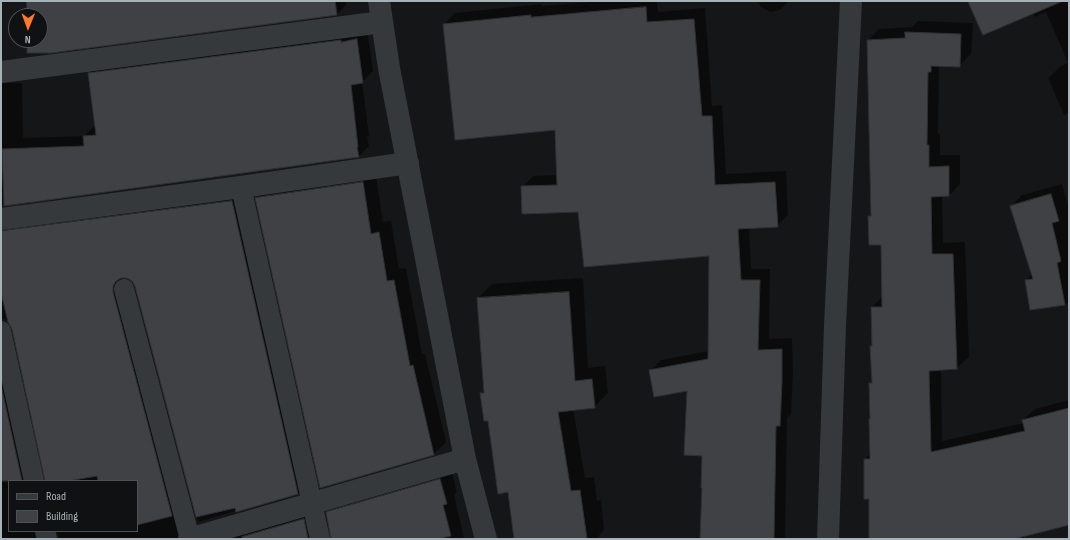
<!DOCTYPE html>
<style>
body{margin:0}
#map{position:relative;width:1070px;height:540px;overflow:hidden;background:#151617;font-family:"Sofia Sans Condensed",sans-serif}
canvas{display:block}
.frame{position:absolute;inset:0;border:2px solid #a6b1b8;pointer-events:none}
.legend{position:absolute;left:8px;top:480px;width:130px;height:52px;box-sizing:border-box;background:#101112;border:1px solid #4c5154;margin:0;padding:5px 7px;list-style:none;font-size:12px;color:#a6b1b8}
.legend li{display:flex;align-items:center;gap:8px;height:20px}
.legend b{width:20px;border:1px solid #4c5154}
.north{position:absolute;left:8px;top:8px;width:40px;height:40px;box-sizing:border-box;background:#101112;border:1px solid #4c5154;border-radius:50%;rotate:181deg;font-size:11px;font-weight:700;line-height:16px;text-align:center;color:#a6b1b8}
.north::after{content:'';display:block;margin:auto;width:14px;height:18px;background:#fc7928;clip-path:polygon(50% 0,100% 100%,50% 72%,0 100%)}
</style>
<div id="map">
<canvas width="1070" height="540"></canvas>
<div class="frame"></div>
<ul class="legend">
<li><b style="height:5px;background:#36393c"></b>Road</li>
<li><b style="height:11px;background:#3f4144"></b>Building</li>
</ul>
<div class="north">N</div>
</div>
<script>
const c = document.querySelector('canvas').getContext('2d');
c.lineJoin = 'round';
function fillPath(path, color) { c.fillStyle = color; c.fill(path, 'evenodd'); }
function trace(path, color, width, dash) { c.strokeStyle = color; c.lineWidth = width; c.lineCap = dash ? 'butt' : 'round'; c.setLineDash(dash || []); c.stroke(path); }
fillPath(new Path2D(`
 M 28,1 L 346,1 L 346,5 L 337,14 L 51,52 L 28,40 L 40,40 L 40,16 L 28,16 Z
 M 604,1 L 657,1 L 658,12 L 705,8 L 712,106 L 722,105 L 726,174 L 786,171 L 788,215 L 777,226 L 749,227 L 751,269 L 770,269 L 769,339 L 792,338 L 793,370 L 791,414 L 787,418 L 785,539 L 701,539 L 703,455 L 689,390 L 650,371 L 661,360 L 709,351 L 710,254 L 579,211 L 522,187 L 533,176 L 558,175 L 556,128 L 444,24 L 455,13 L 542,4 L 542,6 Z
 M 758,1 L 789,1 L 780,10 L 770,12 L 761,7 Z
 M 969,1 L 1069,1 L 1069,113 L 1064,115 L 1048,78 L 1061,66 L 1068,63 L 1046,12 L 1035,17 L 1033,13 Z
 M 918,21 L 973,23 L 971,54 L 959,66 L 939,65 L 938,134 L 940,134 L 940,155 L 960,155 L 960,184 L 949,196 L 942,196 L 943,243 L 965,242 L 969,357 L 957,368 L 941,369 L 942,441 L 1024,423 L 1023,420 L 1035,409 L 1069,400 L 1069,524 L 1027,535 L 1024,538 L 1020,539 L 870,539 L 870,498 L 865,459 L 871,453 L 870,383 L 873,381 L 871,346 L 873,344 L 872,307 L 883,296 L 882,244 L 870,244 L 869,216 L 872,213 L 868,40 L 879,29 L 912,27 Z
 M 367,29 L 373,71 L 362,82 L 369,135 L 367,137 L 369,146 L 358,157 L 1,205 L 1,83 L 22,83 L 23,138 L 84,136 L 95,125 L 89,74 L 100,63 Z
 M 375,170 L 383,222 L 391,221 L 399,269 L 406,268 L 422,354 L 425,354 L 446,442 L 434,454 L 256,198 L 268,186 Z
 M 1062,184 L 1069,208 L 1069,303 L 1031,309 L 1026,280 L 1032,274 L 1011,206 L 1022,195 Z
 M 243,190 L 309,483 L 298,493 L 198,522 L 136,286 L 133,280 L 128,277 L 123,277 L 194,539 L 59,539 L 57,531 L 137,531 L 137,481 L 46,481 L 13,328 L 10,323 L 5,319 L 1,319 L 1,214 Z
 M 583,278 L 588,368 L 605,366 L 608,393 L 594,407 L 573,409 L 585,478 L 594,477 L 597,501 L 601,500 L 604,530 L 596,539 L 515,539 L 509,491 L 481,394 L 484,390 L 478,298 L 492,284 Z
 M 1,326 L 41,481 L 9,481 L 9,531 L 47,531 L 54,539 L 1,539 Z
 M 451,469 L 457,492 L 454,495 L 464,539 L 332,539 L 327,513 L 338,502 Z
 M 314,509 L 327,539 L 209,539 Z`), '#0007');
const building = new Path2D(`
 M 27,1 L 335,1 L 337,15 L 51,53 L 27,53 L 27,40 L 40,40 L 40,16 L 27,16 Z
 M 968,1 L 1063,1 L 983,35 Z
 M 646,7 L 647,22 L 694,19 L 702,116 L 712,116 L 715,185 L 775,182 L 778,227 L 738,229 L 741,280 L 760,280 L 758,350 L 782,349 L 782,382 L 780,426 L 776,426 L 774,539 L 700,539 L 702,488 L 701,488 L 702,456 L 684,455 L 687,391 L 654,397 L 649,370 L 708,359 L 709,256 L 584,267 L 578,212 L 522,214 L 521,186 L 557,185 L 555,130 L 455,140 L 443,24 L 531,15 L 531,17 Z
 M 905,32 L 961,34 L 960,67 L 931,66 L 931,72 L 928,72 L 927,145 L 929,145 L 929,167 L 949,166 L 949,196 L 931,197 L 932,254 L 953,254 L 957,369 L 929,371 L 931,452 L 1025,431 L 1022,420 L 1069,408 L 1069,525 L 1014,539 L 869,539 L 869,499 L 864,499 L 864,459 L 870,459 L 869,419 L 870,419 L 869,383 L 872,383 L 870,346 L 872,346 L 871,307 L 882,307 L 881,245 L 869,245 L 868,216 L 871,216 L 867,40 L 905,38 Z
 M 357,39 L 363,83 L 351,85 L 358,147 L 357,147 L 359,157 L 4,206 L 2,149 L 84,146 L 83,136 L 96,135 L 88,73 L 341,40 L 341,42 Z
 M 363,182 L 371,234 L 379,232 L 387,281 L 394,280 L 410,366 L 413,365 L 434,455 L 320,488 L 255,198 Z
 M 1051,194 L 1059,221 L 1052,223 L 1061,261 L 1057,263 L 1065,305 L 1030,310 L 1025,280 L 1033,279 L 1010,206 Z
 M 232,201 L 298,494 L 236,512 L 235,508 L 196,517 L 135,286 L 132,281 L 127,278 L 121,278 L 116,281 L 113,286 L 113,292 L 172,516 L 137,525 L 137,481 L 98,481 L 97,476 L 68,481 L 45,481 L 12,329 L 8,322 L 1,293 L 1,231 Z
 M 569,292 L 575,381 L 592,379 L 595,408 L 558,412 L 571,491 L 580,490 L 587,539 L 514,539 L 508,492 L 498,494 L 488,421 L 484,421 L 480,393 L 484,393 L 477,298 Z
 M 1,385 L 22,481 L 1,481 Z
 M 440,479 L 447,504 L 443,505 L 451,536 L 437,539 L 331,539 L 326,512 Z
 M 304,519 L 308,539 L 243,539 L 242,537 Z`);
fillPath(building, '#3f4144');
trace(building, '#2f3033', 1);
trace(new Path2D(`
 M 241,187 L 320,539
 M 124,289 L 190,539
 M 1,331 L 34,481
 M 45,531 L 47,539`), '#36393c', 20);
trace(new Path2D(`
 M 379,1 L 389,68 L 465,459 L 486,539
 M 1,72 L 382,22
 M 1,219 L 241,187 L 408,163
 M 189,539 L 465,459
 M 828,539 L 835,325 L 851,1`), '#36393c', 22);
</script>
